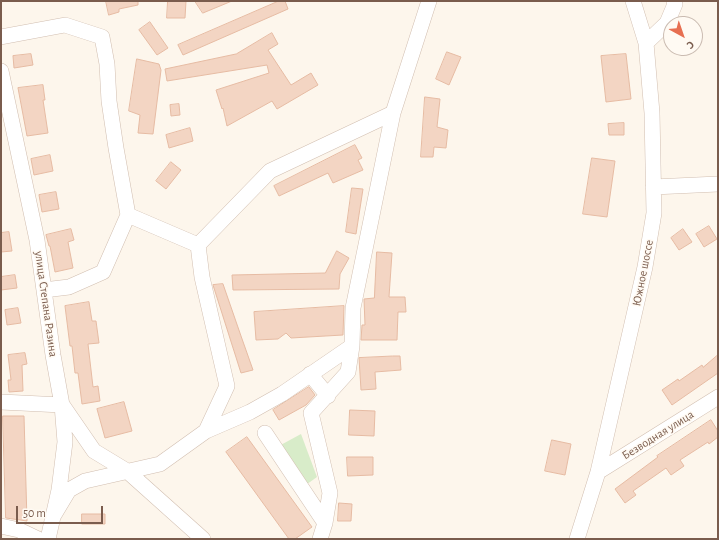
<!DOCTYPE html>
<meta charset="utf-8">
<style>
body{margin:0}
#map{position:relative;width:719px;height:540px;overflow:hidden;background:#fdf6ec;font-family:"Alegreya Sans",sans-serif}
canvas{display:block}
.frame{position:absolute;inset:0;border:2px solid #7a5c4d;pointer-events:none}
.north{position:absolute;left:663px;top:16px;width:40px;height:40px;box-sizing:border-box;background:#fffaf3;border:1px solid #cabbb1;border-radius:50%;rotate:140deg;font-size:11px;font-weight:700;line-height:16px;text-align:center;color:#7a5c4d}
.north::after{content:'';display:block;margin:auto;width:14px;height:18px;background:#e76f51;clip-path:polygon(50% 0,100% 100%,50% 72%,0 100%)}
.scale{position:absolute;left:16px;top:506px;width:87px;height:18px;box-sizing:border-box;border:2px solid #7a5c4d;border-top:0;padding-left:5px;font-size:12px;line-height:14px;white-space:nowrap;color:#7a5c4d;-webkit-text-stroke:3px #fffaf3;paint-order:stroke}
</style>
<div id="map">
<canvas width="719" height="540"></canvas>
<div class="frame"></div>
<div class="north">С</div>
<div class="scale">50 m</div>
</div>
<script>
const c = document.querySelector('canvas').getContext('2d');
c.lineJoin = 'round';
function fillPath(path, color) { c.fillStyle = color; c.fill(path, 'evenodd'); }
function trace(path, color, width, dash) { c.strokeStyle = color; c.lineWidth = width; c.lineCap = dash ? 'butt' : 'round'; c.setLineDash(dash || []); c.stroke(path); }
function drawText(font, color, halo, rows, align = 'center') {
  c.font = font + ' "Alegreya Sans",sans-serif'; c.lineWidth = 3; c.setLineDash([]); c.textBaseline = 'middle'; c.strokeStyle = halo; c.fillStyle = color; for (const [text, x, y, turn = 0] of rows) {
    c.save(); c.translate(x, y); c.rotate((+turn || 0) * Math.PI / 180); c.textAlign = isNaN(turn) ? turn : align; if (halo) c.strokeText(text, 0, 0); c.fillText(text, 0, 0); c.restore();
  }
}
fillPath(new Path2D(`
 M 301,434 L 317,477 L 303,487 L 277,447 Z`), '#d8ecc9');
const building = new Path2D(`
 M 106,1 L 138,1 L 138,5 L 119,9 L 119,12 L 109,15 Z
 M 168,1 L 186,1 L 185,18 L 167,18 Z
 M 195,1 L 232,1 L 203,13 Z
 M 279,1 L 285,1 L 288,9 L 183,55 L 178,45 Z
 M 150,22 L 168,48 L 157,55 L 139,30 Z
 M 272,33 L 278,44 L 268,50 L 291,85 L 311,73 L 318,85 L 277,109 L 272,101 L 227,126 L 223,108 L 222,109 L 216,90 L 269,73 L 267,65 L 167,81 L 165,69 L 236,54 Z
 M 447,52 L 461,57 L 449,85 L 436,79 Z
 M 31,54 L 33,65 L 14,68 L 13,56 Z
 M 626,54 L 631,99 L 606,102 L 601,56 Z
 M 137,59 L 159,64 L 161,70 L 153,134 L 138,133 L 140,115 L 129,111 Z
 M 43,85 L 45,100 L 43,100 L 48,133 L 27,136 L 18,88 Z
 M 425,97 L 440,99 L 437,127 L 448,130 L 446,148 L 434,147 L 433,157 L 421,157 Z
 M 179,104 L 180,115 L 171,116 L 170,105 Z
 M 624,123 L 624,135 L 609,135 L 608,124 Z
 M 190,128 L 193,141 L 169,148 L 166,135 Z
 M 355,145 L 362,158 L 358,160 L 363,170 L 333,183 L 328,173 L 279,196 L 274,186 Z
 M 50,155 L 53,171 L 34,175 L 31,159 Z
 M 592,158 L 615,161 L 607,217 L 583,214 Z
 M 171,162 L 181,170 L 166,189 L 156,181 Z
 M 352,188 L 363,189 L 356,234 L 346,232 Z
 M 56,192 L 59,209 L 42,212 L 39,195 Z
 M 709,226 L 717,239 L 704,247 L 696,234 Z
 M 71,229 L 74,240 L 68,242 L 73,268 L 55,272 L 50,246 L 49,246 L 46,235 Z
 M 683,229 L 692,242 L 679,250 L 671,238 Z
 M 9,232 L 12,251 L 1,252 L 1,233 Z
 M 337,251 L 349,258 L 340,274 L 339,289 L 233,290 L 232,275 L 325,273 Z
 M 377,252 L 392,253 L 389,297 L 405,297 L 406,312 L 398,312 L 397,340 L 361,340 L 362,325 L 365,325 L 364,299 L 374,298 Z
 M 15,275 L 17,288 L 1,290 L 1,277 Z
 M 223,284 L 241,336 L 253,370 L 241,373 L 213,285 Z
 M 89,302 L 92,321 L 96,321 L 99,343 L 88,344 L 93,387 L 98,386 L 100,401 L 82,404 L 78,373 L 75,373 L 72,346 L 70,346 L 65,306 Z
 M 344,306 L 343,335 L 291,338 L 286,333 L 278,339 L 256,340 L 254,312 Z
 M 18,308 L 21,323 L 7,325 L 5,310 Z
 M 25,353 L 27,364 L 22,365 L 23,391 L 9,392 L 8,380 L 11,380 L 8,355 Z
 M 718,355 L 718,373 L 672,405 L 662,390 L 678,379 L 679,381 L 702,365 L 703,367 Z
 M 393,356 L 400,356 L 401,370 L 375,372 L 376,389 L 361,390 L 359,358 Z
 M 309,387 L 315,395 L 306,405 L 279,420 L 273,410 Z
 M 124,402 L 132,431 L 105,438 L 97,409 Z
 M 350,410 L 375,411 L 374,436 L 349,435 Z
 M 3,416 L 24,416 L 27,521 L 6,518 Z
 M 711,420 L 718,431 L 718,437 L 709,444 L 708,442 L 680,460 L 684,466 L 671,475 L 666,468 L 633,491 L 636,495 L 625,503 L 615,489 L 658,457 L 657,456 Z
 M 247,437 L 312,527 L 295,539 L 289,539 L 226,452 Z
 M 552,440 L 571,444 L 565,475 L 545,471 Z
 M 347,457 L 373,457 L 373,475 L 348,476 Z
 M 339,503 L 352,504 L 351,521 L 338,521 Z
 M 82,514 L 105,514 L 105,524 L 82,524 Z`);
fillPath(building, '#f3d5c3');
trace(building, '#e6bba3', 1);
const minor = new Path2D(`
 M 1,37 L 65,25 L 102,37 L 107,64 L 109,101 L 116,148 L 128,215 L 103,272 L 69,287 L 44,290
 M 646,43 L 667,23 L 675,4 L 674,1
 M 1,71 L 37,240 L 53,355 L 62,405 L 65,442 L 59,490 L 48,539
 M 653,187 L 718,184
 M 128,215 L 198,245 L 270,171 L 393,113
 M 198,245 L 202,277 L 227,386 L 206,431
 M 310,374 L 328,396
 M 1,402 L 62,405
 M 63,406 L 94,451 L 127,471 L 203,539
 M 265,433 L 325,523 L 320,539
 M 598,472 L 718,397
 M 54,515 L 69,490 L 85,481 L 160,464 L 206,431 L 250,412 L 282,394 L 352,346 L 353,308 L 393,113 L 429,1
 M 325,523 L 330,493 L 311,413 L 348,372 L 352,346
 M 1,526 L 19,530 L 38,539
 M 577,539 L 598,472 L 645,267 L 654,213 L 652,113 L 646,43 L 633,1`);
trace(minor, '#d1beb0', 16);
trace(minor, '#fff', 15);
drawText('12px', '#7a5c4d', '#fffaf3', [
 ["Южное шоссе",643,273,-79],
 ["улица Степана Разина",46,304,82],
 ["Безводная улица",658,435,-32]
]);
</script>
